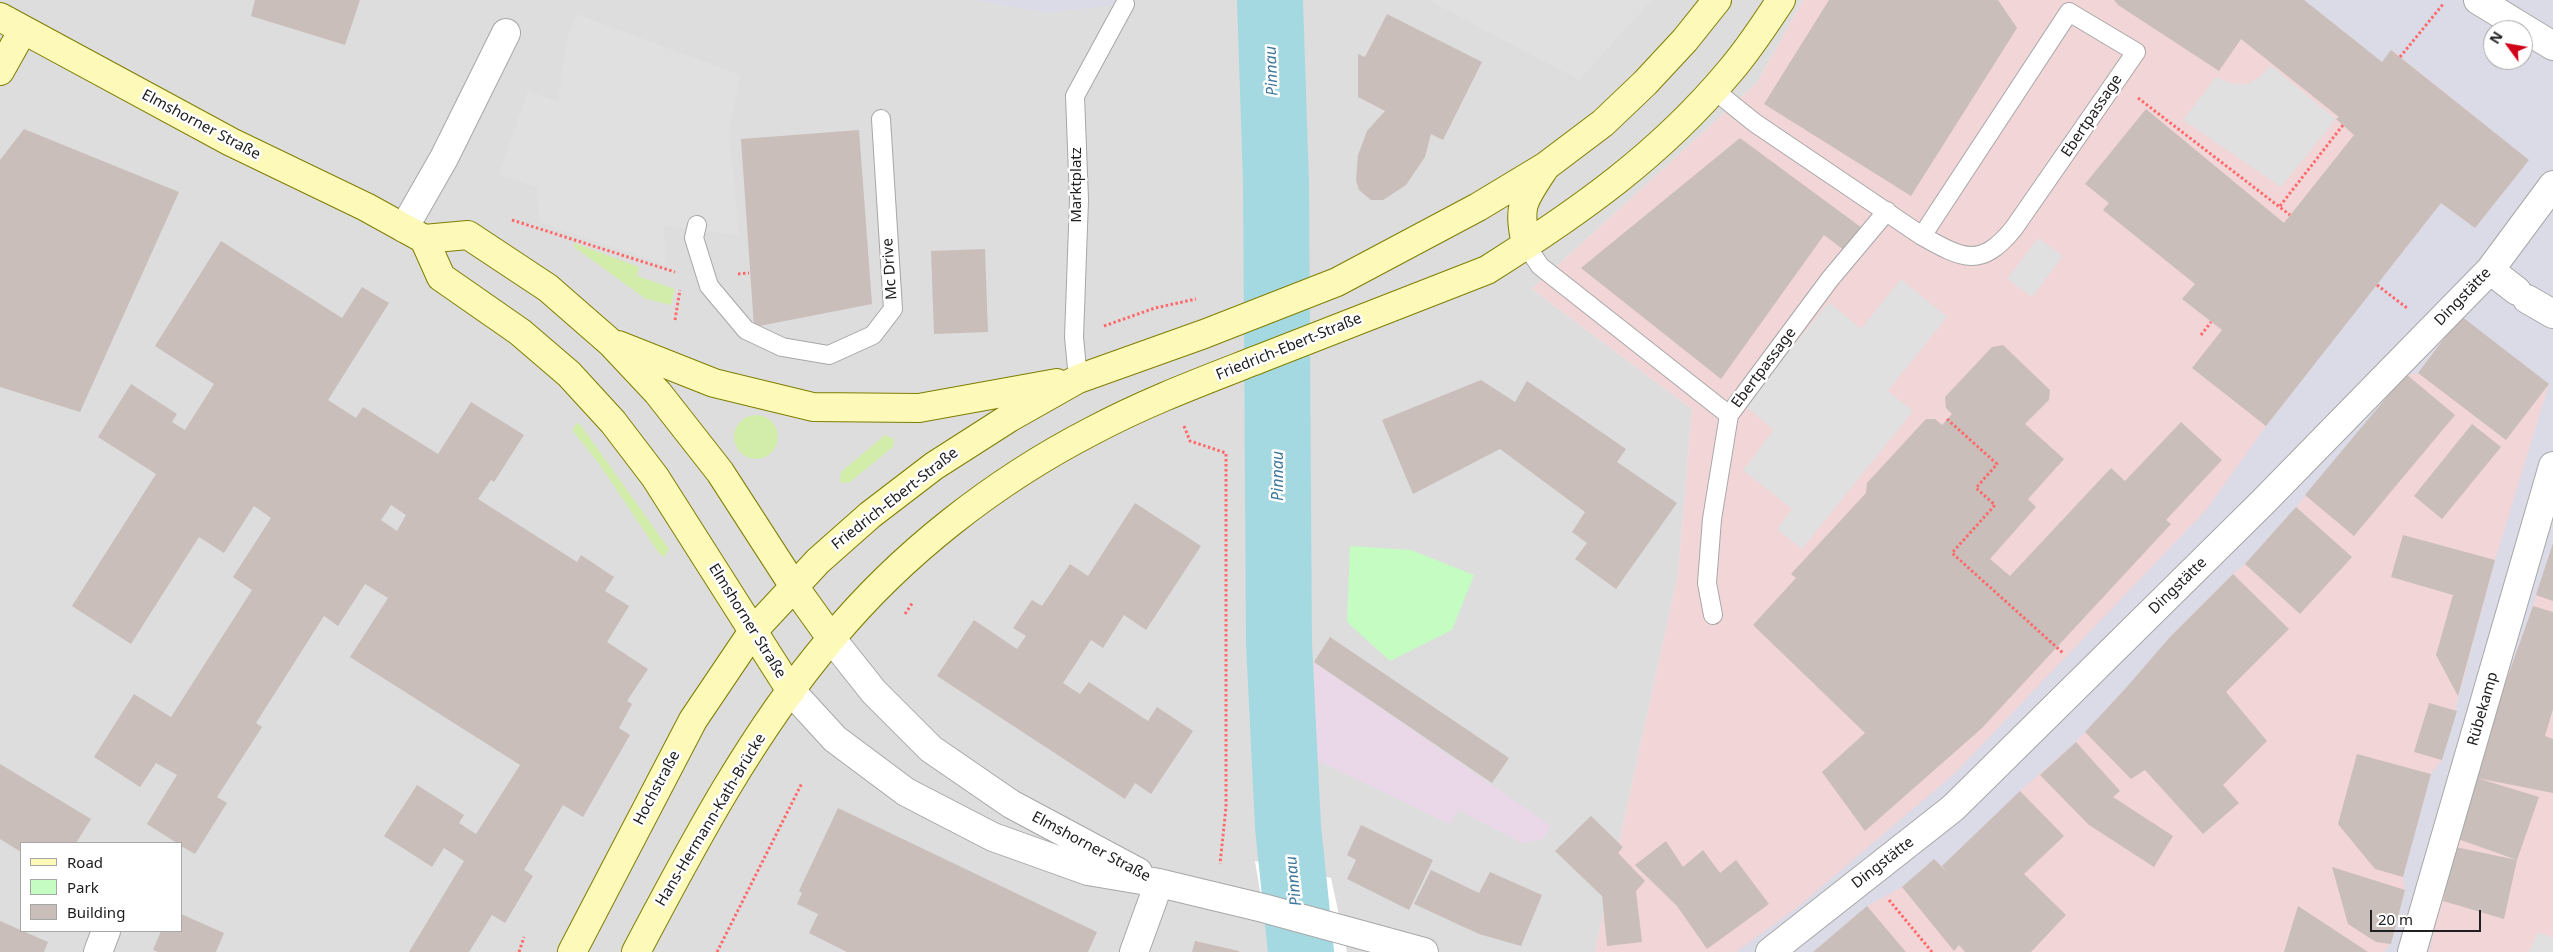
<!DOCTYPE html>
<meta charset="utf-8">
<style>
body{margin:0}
#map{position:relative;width:2553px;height:952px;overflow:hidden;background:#f1ece6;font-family:"Noto Sans",sans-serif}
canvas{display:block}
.legend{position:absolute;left:20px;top:842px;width:162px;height:90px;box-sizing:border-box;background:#fff;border:1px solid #a6a6a6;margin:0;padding:6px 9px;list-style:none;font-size:15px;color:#202020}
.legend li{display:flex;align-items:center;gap:10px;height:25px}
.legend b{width:25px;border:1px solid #a6a6a6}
.north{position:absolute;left:2483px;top:20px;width:50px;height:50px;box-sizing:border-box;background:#fff;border:1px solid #a6a6a6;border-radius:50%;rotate:302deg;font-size:14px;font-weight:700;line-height:20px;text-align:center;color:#202020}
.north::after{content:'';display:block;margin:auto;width:18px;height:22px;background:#d00017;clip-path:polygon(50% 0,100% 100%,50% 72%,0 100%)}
.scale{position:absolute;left:2370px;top:910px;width:111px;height:22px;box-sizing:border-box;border:2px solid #202020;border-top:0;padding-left:6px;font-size:15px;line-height:18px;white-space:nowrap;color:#202020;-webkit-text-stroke:4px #fff;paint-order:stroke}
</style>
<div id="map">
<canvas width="2553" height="952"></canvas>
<ul class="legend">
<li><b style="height:6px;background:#fdf9b8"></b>Road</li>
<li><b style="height:14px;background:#c4fcc2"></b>Park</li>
<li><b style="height:14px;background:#c9beb9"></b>Building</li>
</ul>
<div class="north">N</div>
<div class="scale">20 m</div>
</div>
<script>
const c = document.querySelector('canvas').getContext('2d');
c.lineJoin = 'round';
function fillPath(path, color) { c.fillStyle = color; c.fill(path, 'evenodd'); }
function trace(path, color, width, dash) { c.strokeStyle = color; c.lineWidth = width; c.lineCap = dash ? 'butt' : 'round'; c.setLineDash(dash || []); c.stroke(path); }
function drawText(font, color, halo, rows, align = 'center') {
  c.font = font + ' "Noto Sans",sans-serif'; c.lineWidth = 5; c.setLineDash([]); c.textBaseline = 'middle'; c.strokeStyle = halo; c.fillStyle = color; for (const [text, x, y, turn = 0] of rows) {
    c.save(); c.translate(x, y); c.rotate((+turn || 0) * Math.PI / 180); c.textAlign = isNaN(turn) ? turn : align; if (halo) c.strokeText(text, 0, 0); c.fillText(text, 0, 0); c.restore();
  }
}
fillPath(new Path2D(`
 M 0,0 L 1803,0 L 1757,83 L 1532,289 L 1692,409 L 1678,575 L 1595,952 L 0,952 ZM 21,843 L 181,843 L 181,931 L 21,931 Z`), '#dedddd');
fillPath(new Path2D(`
 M 1803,0 L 2553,0 L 2553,952 L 1595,952 L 1678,575 L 1692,409 L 1532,289 L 1757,83 ZM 2493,30 L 2523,30 L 2523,60 L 2493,60 Z`), '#f2d5d7');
fillPath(new Path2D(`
 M 1314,662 L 1551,826 L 1543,839 L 1522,843 L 1458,810 L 1450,824 L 1316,760 Z`), '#ead8e9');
fillPath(new Path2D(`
 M 574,243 L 639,267 L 637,276 L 675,289 L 671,305 L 646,299 L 574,247 Z
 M734 437a22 22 0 1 1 44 0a22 22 0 1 1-44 0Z
 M 577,423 L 580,424 L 669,549 L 664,557 L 659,553 L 600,465 L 572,430 Z
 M 885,435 L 894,439 L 893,447 L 850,482 L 842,483 L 840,481 L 841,472 Z`), '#d2edaa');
fillPath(new Path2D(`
 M 1350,546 L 1411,550 L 1474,575 L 1452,630 L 1390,661 L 1347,622 Z`), '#c4fcc2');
fillPath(new Path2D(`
 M 1428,0 L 1652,0 L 1579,80 Z
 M 576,14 L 740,75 L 729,133 L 739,235 L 664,226 L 666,265 L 540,222 L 537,187 L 499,175 L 528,91 L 558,102 L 567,38 Z
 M 2270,65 L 2336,119 L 2281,187 L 2183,120 L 2216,77 L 2231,83 L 2248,84 L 2261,76 Z
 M 2038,238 L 2063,256 L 2032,297 L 2007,279 Z
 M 1901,279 L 1947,317 L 1888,391 L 1913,411 L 1802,549 L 1777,529 L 1792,509 L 1743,470 L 1774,430 L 1745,406 L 1829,302 L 1861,329 Z
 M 2538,932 L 2553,938 L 2553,952 L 2529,952 Z`), '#e0e0e0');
fillPath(new Path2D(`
 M 975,0 L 1125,0 L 1125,4 L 1046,13 Z
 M 2304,0 L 2553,0 L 2553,542 L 2533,606 L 2499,701 L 2455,847 L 2429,952 L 2384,952 L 2391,944 L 2405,890 L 2403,877 L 2431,774 L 2442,760 L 2495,560 L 2549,384 L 2461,316 L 2418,373 L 2406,375 L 2296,507 L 2245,564 L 2233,574 L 2170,637 L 2125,689 L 2076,742 L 2020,791 L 1942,866 L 1934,859 L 1902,887 L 1867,906 L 1813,952 L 1736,952 L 1799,906 L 1955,773 L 2206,510 L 2266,426 L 2441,203 L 2475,228 L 2529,160 L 2392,50 L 2382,62 ZM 2493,30 L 2523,30 L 2523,60 L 2493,60 Z`), '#dadbe7');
fillPath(new Path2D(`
 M 1255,861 L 1331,878 L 1347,952 L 1270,951 Z`), '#fff');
trace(new Path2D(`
 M 1270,0 L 1276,183 L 1279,643 L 1288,827 L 1301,952`), '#a5d9e1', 66);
fillPath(new Path2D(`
 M 255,0 L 360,0 L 345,45 L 251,16 Z
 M 1829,0 L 1998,0 L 2017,28 L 1911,196 L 1764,104 Z
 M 2114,0 L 2304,0 L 2382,62 L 2391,50 L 2529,160 L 2475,228 L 2441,203 L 2266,426 L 2192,368 L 2222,330 L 2182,299 L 2195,284 L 2103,210 L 2109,203 L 2085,184 L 2146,109 L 2284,223 L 2354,135 L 2336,119 L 2339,117 L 2241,39 L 2219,71 L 2118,5 Z
 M 1387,14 L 1482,62 L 1443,140 L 1431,134 L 1425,157 L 1406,185 L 1383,200 L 1371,200 L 1359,190 L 1356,180 L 1358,155 L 1367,131 L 1385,111 L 1358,97 L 1358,54 L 1365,57 Z
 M 24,129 L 179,192 L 80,412 L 0,387 L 0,160 Z
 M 859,130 L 872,304 L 754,327 L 741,139 Z
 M 1740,138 L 1862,228 L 1845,251 L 1824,235 L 1721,379 L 1581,268 Z
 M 221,241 L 342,318 L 362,287 L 389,303 L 328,400 L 356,418 L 363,407 L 438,454 L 471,402 L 524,435 L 494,482 L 491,480 L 478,499 L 577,562 L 581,555 L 614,577 L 605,591 L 629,606 L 607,642 L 648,669 L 627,701 L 632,704 L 619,728 L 630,735 L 583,817 L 563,805 L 524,870 L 533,876 L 505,923 L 492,915 L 469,952 L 409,952 L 464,861 L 444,848 L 432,867 L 384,836 L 417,785 L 464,815 L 459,823 L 476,834 L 520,765 L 350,657 L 388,598 L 365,584 L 338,626 L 324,616 L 256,723 L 262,727 L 217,797 L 227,803 L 195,854 L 181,846 L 181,843 L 177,843 L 147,824 L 177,775 L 156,763 L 140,787 L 94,757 L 134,694 L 171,717 L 252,590 L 233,577 L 271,518 L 254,506 L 224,553 L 199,537 L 131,644 L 72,606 L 156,474 L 98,437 L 131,384 L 177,414 L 172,422 L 185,430 L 214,384 L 155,346 ZM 391,505 L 406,515 L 397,531 L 381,520 Z
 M 985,249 L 988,332 L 934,334 L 931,251 Z
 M 2461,316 L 2549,384 L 2506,440 L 2418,373 Z
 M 2003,345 L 2050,390 L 2049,400 L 2025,424 L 2064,459 L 2028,499 L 2036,507 L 1990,559 L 2010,576 L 2111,468 L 2125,481 L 2181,422 L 2222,460 L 2166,520 L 2171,524 L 1981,729 L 1865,831 L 1822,772 L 1865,733 L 1753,625 L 1796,578 L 1791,574 L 1866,493 L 1867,483 L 1926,419 L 1935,419 L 1942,425 L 1952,414 L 1946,408 L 1945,397 L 1992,347 Z
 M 2406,374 L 2455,415 L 2354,536 L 2305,495 Z
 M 1481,380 L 1515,402 L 1527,381 L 1626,449 L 1617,462 L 1677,503 L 1616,589 L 1575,559 L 1587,543 L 1572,532 L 1585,512 L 1500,449 L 1413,494 L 1382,420 Z
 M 2472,424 L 2501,447 L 2442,519 L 2414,496 Z
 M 1135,503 L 1201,546 L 1146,630 L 1124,615 L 1103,648 L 1091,640 L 1063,683 L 1080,694 L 1089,682 L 1148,721 L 1157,707 L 1193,731 L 1151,794 L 1135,783 L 1125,799 L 937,676 L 974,620 L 1017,649 L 1026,636 L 1013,628 L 1032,600 L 1042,606 L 1070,564 L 1088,576 Z
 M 2296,507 L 2352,557 L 2300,614 L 2245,564 Z
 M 2403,535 L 2495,560 L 2458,696 L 2436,655 L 2453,595 L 2391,577 Z
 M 2553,543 L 2553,601 L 2536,595 Z
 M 2233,574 L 2289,629 L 2226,692 L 2267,741 L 2223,785 L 2239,803 L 2203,834 L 2145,770 L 2131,779 L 2085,732 L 2125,689 L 2170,637 Z
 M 2533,606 L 2553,612 L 2553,709 L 2545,736 L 2553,739 L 2553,793 L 2477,778 L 2499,701 Z
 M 1330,637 L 1509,758 L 1492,783 L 1314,662 Z
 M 2429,703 L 2457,711 L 2442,760 L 2414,752 Z
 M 2076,742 L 2120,791 L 2113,797 L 2173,836 L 2154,867 L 2089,825 L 2040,775 Z
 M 2357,754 L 2431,774 L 2403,877 L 2375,869 L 2338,824 Z
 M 0,764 L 91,819 L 76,843 L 21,843 L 21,852 L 0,839 Z
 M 2477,778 L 2539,797 L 2517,860 L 2458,839 Z
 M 2020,791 L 2064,836 L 2024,874 L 2066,915 L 2031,952 L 1965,952 L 1959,945 L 1954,951 L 1902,887 L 1934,859 L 1949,874 L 1942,866 Z
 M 838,808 L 1097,932 L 1088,952 L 847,952 L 809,933 L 818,914 L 797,904 L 802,893 L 799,891 Z
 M 1591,816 L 1623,847 L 1618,853 L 1645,881 L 1636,891 L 1642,942 L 1607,946 L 1602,896 L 1555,851 Z
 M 1361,825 L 1433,860 L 1409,910 L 1347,879 L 1356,860 L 1347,855 Z
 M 1666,841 L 1683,867 L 1703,850 L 1720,873 L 1736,860 L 1769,904 L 1707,949 L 1677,906 L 1635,865 Z
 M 2455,847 L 2517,860 L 2504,919 L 2443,901 Z
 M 2332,867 L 2405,890 L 2391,944 L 2376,942 L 2348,924 Z
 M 1431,870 L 1479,893 L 1490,872 L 1542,895 L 1521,946 L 1479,934 L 1414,904 Z
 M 1867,906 L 1906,952 L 1813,952 Z
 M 2298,906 L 2368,952 L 2284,952 Z
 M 181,914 L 224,933 L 216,952 L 158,952 L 153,950 L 161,931 L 181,931 Z
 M 0,921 L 48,942 L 44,952 L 0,952 Z
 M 1195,941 L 1239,951 L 1239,952 L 1192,952 Z`), '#c9beb9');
const lane = new Path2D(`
 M 1714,90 L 1755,123 L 1922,236 C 1963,259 1981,269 2014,228 L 2136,52 L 2069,12 L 1922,236
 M 697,225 L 694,238 L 709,286 L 746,330 L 782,347 L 829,355 L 873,335 L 893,309 L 881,119
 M 1526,245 L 1540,266 L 1729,415
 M 1078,379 L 1074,337 L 1079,200 L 1075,96 L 1125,4
 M 1713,615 L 1707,583 L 1712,519 L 1729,415 L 1830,279 L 1887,211`);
const street = new Path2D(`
 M 2478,0 L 2553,46
 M 404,228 L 444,158 L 506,33
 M 2490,270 L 2517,291
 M 2527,299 L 2553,314
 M 831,638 L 874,692 L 931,749 L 1011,804 L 1138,872
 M 791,691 L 835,739 L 906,792 L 993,837 L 1088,871 L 1159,883 L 1263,908 L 1424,952
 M 98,952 L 106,931
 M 1134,952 L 1159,883
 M 1770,952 L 1953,808 L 2263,502 L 2490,270 L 2553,185
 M 2412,952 L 2553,466`);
const secondary = new Path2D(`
 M 0,17 L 231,142 L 366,207 L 424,239 L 468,235 L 548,288 L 611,343 L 658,393 L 720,472 L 793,585 L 831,638
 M 0,71 L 23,30
 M 424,239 L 441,277 L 520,332 L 569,374 L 613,422 L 655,477 L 791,691
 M 1526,245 C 1518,206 1522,202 1544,169
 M 618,345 L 714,383 L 813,407 L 919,408 L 1057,383
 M 572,952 L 693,720 L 753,631 L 818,561 L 870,515 L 934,466 L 1009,418 L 1078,379 L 1204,334 L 1337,282 L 1478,207 L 1546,166 L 1603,123 L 1645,83 L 1685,40 L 1717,0
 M 636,952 C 693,844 752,732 831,639 C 901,554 995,481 1092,431 C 1146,402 1203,381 1259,359 C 1335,329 1411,299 1487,270 C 1579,212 1660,155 1730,71 C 1749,49 1765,24 1781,0`);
trace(lane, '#a7a7a7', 20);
trace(street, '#a7a7a7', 30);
trace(secondary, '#7e7e00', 30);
trace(new Path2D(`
 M 2400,57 L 2444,3
 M 2138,98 L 2290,215
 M 2280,206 L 2343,125
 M 512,220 L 675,272
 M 738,274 L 749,273
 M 2377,285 L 2407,308
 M 675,320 L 680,290
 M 1104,326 L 1155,308 L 1196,299
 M 2201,335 L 2211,322
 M 1947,419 L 1997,464 L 1976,488 L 1995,505 L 1952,553 L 2063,653
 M 1184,426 L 1190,441 L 1226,453 L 1226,807 L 1220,864
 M 905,614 L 913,602
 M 1889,900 L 1932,952
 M 519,952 L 524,937
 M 717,952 L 802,783`), '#ff696a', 3, [2.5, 2.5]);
trace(lane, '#fff', 18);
trace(street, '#fff', 28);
trace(secondary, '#fdf9b8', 28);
drawText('15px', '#202020', '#fff', [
 ["Ebertpassage",2092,116,-56],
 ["Elmshorner Straße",201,125,28],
 ["Marktplatz",1077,185,-90],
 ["Mc Drive",890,269,-94],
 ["Dingstätte",2463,297,-46],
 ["Friedrich-Ebert-Straße",1289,347,-22],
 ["Ebertpassage",1764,368,-53],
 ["Friedrich-Ebert-Straße",895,499,-38],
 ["Dingstätte",2178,586,-44],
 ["Elmshorner Straße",747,621,58],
 ["Rübekamp",2483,709,-74],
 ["Hochstraße",657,788,-62],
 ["Hans-Hermann-Kath-Brücke",711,820,-59],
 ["Elmshorner Straße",1091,847,28],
 ["Dingstätte",1883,863,-38]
]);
drawText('italic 16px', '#3f789c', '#fff', [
 ["Pinnau",1272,71,-92],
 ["Pinnau",1278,476,-90],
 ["Pinnau",1294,881,-96]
]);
</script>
